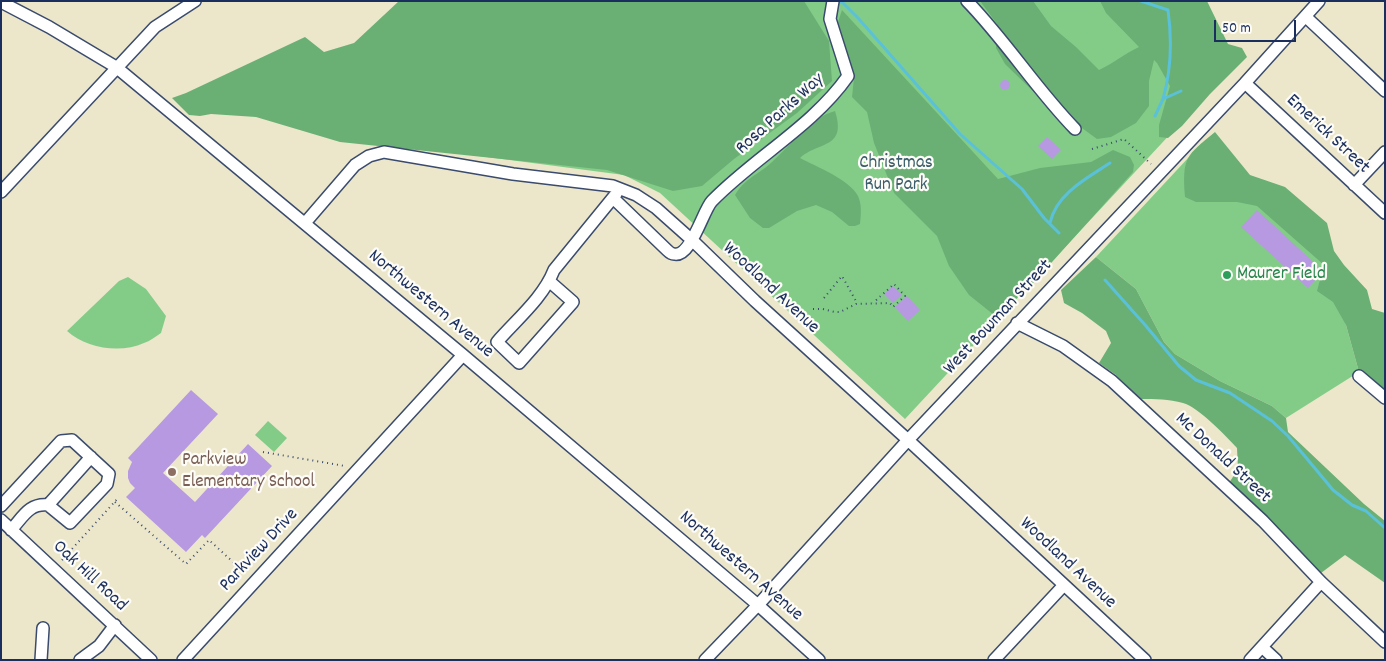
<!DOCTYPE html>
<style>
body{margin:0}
#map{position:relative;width:1386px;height:661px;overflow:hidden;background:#ece7cb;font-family:Dekko,sans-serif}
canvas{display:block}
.frame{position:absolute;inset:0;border:2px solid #1b2f5e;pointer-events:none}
.scale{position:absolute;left:1214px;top:20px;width:82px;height:22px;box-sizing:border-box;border:2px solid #1b2f5e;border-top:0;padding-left:6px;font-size:15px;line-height:18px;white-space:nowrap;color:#1b2f5e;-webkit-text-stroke:4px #fdfcf7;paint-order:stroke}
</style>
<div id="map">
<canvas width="1386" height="661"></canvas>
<div class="frame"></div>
<div class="scale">50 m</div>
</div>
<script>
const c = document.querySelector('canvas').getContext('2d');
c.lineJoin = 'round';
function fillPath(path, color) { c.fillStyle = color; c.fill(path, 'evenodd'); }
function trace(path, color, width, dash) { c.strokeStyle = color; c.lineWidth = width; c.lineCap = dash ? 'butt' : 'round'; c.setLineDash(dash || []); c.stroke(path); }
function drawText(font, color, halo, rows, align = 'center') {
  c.font = font + ' Dekko,sans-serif'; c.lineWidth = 4.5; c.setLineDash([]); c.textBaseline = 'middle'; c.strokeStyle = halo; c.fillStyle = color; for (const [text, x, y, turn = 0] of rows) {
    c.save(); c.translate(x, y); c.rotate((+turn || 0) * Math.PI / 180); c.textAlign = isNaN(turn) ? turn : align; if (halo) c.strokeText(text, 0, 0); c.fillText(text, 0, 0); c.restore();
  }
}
fillPath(new Path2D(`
 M 449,1 L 1188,1 L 1229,71 L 905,419 L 660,193 L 624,175 L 479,156 Z
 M 1202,143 L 1333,261 L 1346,325 L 1359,372 L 1286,418 L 1272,406 L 1220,381 L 1175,354 L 1164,342 L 1136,289 L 1096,257 Z
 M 128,277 L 146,289 L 166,316 L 161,333 C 155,337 150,341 144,343 C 120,354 86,348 67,331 L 119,281 Z
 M 268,421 L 287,438 L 274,452 L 255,435 Z`), '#83cc88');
fillPath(new Path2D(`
 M 399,1 L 804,1 L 829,41 L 832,81 L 797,113 L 734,159 L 702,186 L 673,191 L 607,170 L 340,142 L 256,117 L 211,114 L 200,116 L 189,115 L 172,98 L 186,93 L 305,37 L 324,52 L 354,43 Z
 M 980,1 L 1033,1 L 1051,26 L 1076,47 L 1099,70 C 1114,63 1124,54 1139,47 L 1106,13 L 1100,1 L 1207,1 L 1228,44 L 1242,48 L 1247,57 L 1210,94 L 1182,126 L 1168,138 L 1159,137 L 1159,125 L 1170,86 L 1157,63 L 1154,60 L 1149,81 L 1149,106 L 1136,123 L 1111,137 L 1097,139 L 1038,96 L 1005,64 L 996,48 L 997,24 Z
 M 842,10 L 998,179 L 1040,168 L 1091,162 L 1113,150 L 1130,157 L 1134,165 L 1133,172 L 1026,291 L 994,315 L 969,295 L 949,266 L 937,236 L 894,193 L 874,143 L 867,112 L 852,97 L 854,78 L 837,25 Z
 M 835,111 C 847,149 819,141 800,158 C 817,167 849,179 858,196 C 862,204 861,215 860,224 L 855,226 L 849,226 L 832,212 L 816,205 L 797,211 L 769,228 L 763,228 L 750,218 L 735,195 C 745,178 758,175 772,162 C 790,146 811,117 835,111 Z
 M 1215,132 L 1250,175 L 1285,187 L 1327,223 L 1334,251 L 1344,265 L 1367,290 L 1372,309 L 1385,313 L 1385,395 L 1359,372 L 1346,325 L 1333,302 L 1317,291 L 1324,265 L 1257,206 L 1237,202 L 1196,202 L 1185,197 C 1182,157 1186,156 1215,132 Z
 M 1096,257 L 1136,289 L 1164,342 L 1175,354 L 1220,381 L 1272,406 L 1286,418 L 1288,432 L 1364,504 L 1385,521 L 1385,583 L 1345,555 L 1321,573 L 1229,483 L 1238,469 L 1237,448 C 1226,436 1198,407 1183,403 C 1169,399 1155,399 1141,399 L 1116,375 L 1099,363 L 1111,343 L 1106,331 L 1082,313 L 1064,303 L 1061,290 Z`), '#6ab074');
trace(new Path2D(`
 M 838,1 L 843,3 L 858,18 L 960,134 L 1022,189 L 1044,218 L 1059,233
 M 1141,1 L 1168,10 C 1172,39 1171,71 1163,99
 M 1155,116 L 1163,99 L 1181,91
 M 1050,223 C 1056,194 1087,178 1110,163
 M 1105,280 L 1146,326 L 1179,366 L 1196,380 L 1230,393 L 1272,421 L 1288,436 L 1333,490 L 1352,505 L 1366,511 L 1385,528`), '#5bc1d9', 3);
fillPath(new Path2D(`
 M1000 85a5 5 0 1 1 10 0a5 5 0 1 1-10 0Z
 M 1047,137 L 1061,150 L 1052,159 L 1038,146 Z
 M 1257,210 L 1323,271 L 1308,288 L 1241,227 Z
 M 893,286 L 902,295 L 893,303 L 884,294 Z
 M 907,296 L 920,310 L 908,321 L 895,307 Z
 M 191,390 L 218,414 L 163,473 L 195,502 L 248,444 L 272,466 L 205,538 L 202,535 L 186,552 L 126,497 L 135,488 L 130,483 L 128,478 L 128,471 L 132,462 L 128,458 Z`), '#b699e1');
const minor = new Path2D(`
 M 967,1 C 1006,41 1036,89 1075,129
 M 1,2 L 49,27 L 116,67 L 463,355 L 758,605 L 819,660
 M 1306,17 L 1385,91
 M 1245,83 L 1385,213
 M 1354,185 L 1385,152
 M 1,192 L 155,27 L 195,1
 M 613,198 L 667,250 C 669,252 671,254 674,254 C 691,258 703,210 712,201 C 755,157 813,126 848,76 L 830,19 L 833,1
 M 305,223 L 355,165 L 369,156 L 384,152 L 513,174 L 613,186 L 636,195 L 656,208 L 693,241 L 755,301 L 908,440 L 1145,660
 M 549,281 L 573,302 L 519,363 L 497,342 C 516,320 543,298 554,270 L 616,194
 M 1017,323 L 1063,346 L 1112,381 L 1263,521 L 1321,582 L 1385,642
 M 1359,376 L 1385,398
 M 1,506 L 61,441 L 72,440 L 109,474 L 107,484 L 70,523 L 48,505 L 91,457
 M 1,520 L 151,660
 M 11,530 C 23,517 29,503 48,505
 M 1262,647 L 1276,660
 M 41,660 L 43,628
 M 80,660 L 99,646 L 115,625
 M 183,660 L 463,355
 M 705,660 L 758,605 L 908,440 L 1245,83 L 1319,1
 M 994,660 L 1064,585
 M 1250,660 L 1321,582`);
trace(minor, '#3a4b6e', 14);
trace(new Path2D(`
 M 1092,149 L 1124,139 L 1151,164
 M 824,298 L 842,276 L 857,303
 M 813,309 L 823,309 L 835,312 L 840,312 L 856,304 L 890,303 L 893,307 L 905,296 L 894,284 L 873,303
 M 263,452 L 345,466
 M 115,502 L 186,564 L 209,540 L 246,574
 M 62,560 L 119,497`), '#3a4b6e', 2, [1, 4]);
trace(minor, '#fff', 11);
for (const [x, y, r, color] of [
 [1227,275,5,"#2e9e5b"],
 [172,472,5,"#8d6e63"]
]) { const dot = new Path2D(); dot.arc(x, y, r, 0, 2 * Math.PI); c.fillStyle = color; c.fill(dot); trace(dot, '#fdfcf7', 2); }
drawText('19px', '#1b2f5e', '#fdfcf7', [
 ["Rosa Parks Way",781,115,-42],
 ["Emerick Street",1327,135,43],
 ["Woodland Avenue",770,289,43],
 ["Northwestern Avenue",430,305,40],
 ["West Bowman Street",999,318,-47],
 ["Mc Donald Street",1222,459,43],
 ["Parkview Drive",260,551,-47],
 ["Woodland Avenue",1067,564,43],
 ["Northwestern Avenue",740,567,41],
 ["Oak Hill Road",89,577,43]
]);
drawText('19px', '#3a5e6b', '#fdfcf7', [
 ["Christmas",896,164],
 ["Run Park",896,186]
]);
drawText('19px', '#27864d', '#fdfcf7', [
 ["Maurer Field",1237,275]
], 'left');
drawText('19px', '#785e54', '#fdfcf7', [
 ["Parkview",182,461],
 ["Elementary School",182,483]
], 'left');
</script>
